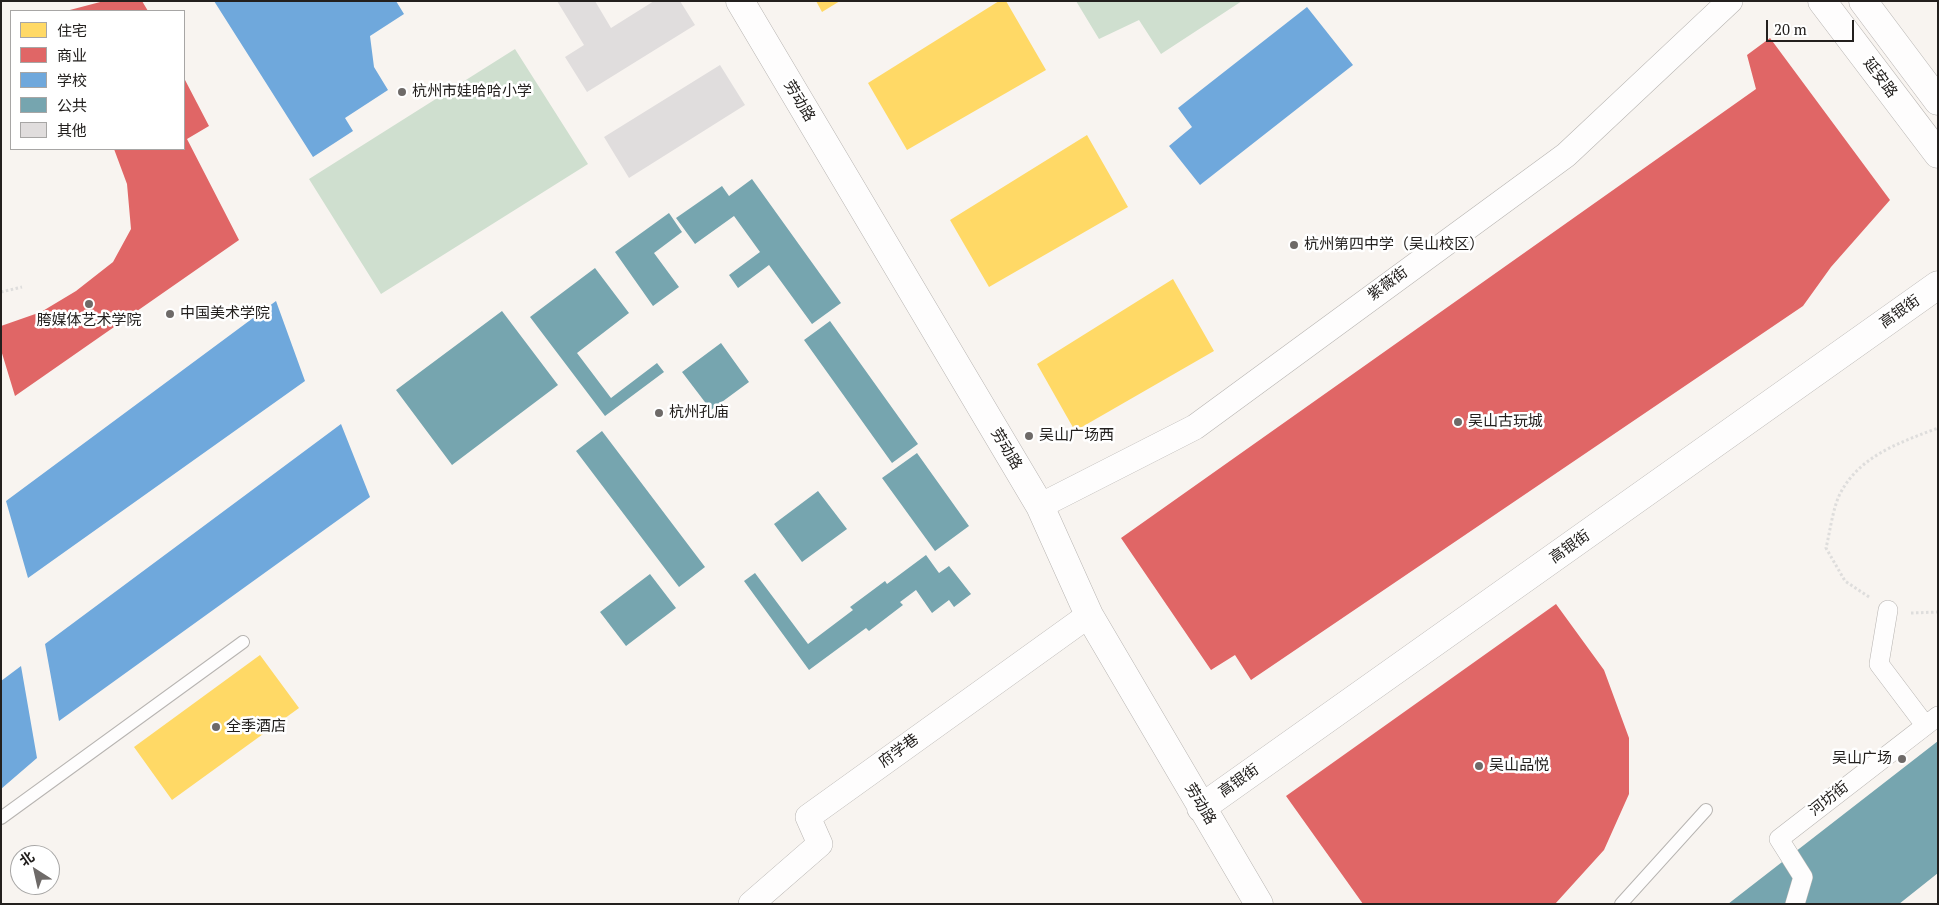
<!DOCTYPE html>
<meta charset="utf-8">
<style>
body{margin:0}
#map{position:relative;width:1939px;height:905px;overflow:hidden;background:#f8f4f0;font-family:"PT Serif","Noto Sans SC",serif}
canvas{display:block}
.frame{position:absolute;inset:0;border:2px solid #23201e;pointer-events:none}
.legend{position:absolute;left:10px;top:10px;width:175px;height:140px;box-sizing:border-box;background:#fff;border:1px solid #a7a6a5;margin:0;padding:6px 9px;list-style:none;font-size:15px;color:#23201e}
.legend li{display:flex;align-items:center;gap:10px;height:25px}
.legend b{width:25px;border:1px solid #a7a6a5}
.north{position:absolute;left:10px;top:845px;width:50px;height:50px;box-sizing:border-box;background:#fff;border:1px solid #a7a6a5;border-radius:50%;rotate:325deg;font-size:14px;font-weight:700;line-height:20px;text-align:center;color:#23201e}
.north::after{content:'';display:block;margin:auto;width:18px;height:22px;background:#6e6a68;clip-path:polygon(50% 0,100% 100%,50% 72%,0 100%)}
.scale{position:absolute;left:1766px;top:20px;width:88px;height:22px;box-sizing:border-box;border:2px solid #23201e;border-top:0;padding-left:6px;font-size:15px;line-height:18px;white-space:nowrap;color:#23201e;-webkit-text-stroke:4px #fff;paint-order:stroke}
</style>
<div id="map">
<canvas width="1939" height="905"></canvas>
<div class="frame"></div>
<ul class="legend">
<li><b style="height:14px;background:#ffd966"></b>住宅</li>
<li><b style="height:14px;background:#e06666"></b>商业</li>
<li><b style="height:14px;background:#6fa8dc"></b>学校</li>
<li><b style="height:14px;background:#76a5af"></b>公共</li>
<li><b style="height:14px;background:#e0dddd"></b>其他</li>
</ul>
<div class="north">北</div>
<div class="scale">20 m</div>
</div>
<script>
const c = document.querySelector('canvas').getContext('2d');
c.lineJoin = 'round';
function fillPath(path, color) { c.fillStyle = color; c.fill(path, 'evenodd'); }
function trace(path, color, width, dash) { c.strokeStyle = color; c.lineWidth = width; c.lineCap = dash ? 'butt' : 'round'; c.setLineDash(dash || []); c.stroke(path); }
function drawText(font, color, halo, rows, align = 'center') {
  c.font = font + ' "PT Serif","Noto Sans SC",serif'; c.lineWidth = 5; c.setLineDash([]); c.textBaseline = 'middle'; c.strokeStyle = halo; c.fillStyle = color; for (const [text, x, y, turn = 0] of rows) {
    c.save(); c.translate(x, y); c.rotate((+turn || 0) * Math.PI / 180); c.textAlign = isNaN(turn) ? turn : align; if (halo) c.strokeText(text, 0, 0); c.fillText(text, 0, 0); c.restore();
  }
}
fillPath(new Path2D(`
 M 1076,1 L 1242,1 L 1161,54 L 1139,20 L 1099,39 Z
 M 515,49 L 588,164 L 381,294 L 309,179 Z`), '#cfdfcf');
fillPath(new Path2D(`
 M 816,1 L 840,1 L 822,12 Z
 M 999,1 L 1006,1 L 1046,70 L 907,150 L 868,83 Z
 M 1087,135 L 1128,207 L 989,287 L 950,220 Z
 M 1173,279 L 1214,351 L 1075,431 L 1037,364 Z
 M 260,655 L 299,708 L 172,800 L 134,747 Z`), '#ffd966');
fillPath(new Path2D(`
 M 104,1 L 142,1 L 148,11 L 66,11 Z
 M 1770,38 L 1890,200 L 1831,267 L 1803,306 L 1251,680 L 1235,655 L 1211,670 L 1121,538 L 1756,89 L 1747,55 Z
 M 184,78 L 209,126 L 187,139 L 239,240 L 15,396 L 1,350 L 1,326 L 41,312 L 76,291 L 113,262 L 131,229 L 127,184 L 114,149 L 184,149 Z
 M 1556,604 L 1604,670 L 1629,738 L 1629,794 L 1604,850 L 1555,904 L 1363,904 L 1286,796 Z`), '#e06666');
fillPath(new Path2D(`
 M 214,1 L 396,1 L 404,14 L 370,36 L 374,67 L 388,90 L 345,118 L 353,131 L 313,157 Z
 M 1307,7 L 1353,65 L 1200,185 L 1169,146 L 1192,127 L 1178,108 Z
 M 276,301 L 305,381 L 28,578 L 6,501 Z
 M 341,424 L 370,497 L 59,721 L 45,644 Z
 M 21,666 L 37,758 L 1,789 L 1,681 Z`), '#6fa8dc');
fillPath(new Path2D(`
 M 752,179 L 841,303 L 812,324 L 769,265 L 738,288 L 729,275 L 760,252 L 734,216 L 695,244 L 676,218 L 722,186 L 729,196 Z
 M 669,213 L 682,232 L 654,253 L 679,287 L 653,306 L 615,252 Z
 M 595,268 L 629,313 L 577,353 L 611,398 L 657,363 L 664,372 L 605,416 L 530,317 Z
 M 502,311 L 558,385 L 452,465 L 396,390 Z
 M 830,321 L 918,444 L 892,463 L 804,340 Z
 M 721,343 L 749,382 L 711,410 L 682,372 Z
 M 602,431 L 705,567 L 679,587 L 576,451 Z
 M 917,453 L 969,526 L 935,551 L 882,478 Z
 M 818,491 L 847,529 L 802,562 L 774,524 Z
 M 926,555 L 939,573 L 949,566 L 971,594 L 954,607 L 949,600 L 932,613 L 916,590 L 900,602 L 903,605 L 869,631 L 866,628 L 809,670 L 744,581 L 755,573 L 808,644 L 853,610 L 850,607 L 885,581 L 887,584 Z
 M 650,574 L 676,608 L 626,646 L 600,612 Z
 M 1938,741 L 1938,873 L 1899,904 L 1728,904 Z`), '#76a5af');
fillPath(new Path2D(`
 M 557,1 L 595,1 L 611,28 L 654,1 L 680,1 L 695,25 L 587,92 L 565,57 L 584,45 Z
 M 720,65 L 745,105 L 629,178 L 604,137 Z`), '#e0dddd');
const service = new Path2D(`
 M 1,818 L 243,642
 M 1621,904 L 1706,810`);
const pedestrian = new Path2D(`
 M 1888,610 L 1879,664 L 1925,725
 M 1795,904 L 1803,877 L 1779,839 L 1938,716`);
const minor = new Path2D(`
 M 1040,506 L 1195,427 L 1566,155 L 1730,1
 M 751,904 L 820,844 L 808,817 L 1089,615`);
const tertiary = new Path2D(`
 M 740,1 L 1040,506 L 1089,615 L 1259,904
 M 1201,808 L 1938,285`);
const secondary = new Path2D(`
 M 1822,1 L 1938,154
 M 1863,1 L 1938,101`);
trace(service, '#b7b4b1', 14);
trace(pedestrian, '#b7b4b1', 20);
trace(minor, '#b7b4b1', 26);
trace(tertiary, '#b7b4b1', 29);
trace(secondary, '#b7b4b1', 29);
trace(new Path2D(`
 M 1,292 L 22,287
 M 1869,597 L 1845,581 L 1826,548 C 1830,532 1833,506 1841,492 C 1861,455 1901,442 1938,428
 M 1911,613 L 1938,612`), '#dedddc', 3, [2.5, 2.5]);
trace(service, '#fefdfd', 12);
trace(pedestrian, '#fefdfd', 19);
trace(minor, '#fefdfd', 25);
trace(tertiary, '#fefdfd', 28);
trace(secondary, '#fefdfd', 28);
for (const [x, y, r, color] of [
 [402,92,5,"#6e6a68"],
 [1294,245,5,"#6e6a68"],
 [89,304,5,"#6e6a68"],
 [170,314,5,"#6e6a68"],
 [659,413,5,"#6e6a68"],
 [1458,422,5,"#6e6a68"],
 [1029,436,5,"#6e6a68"],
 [216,727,5,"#6e6a68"],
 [1902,759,5,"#6e6a68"],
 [1479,766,5,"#6e6a68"]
]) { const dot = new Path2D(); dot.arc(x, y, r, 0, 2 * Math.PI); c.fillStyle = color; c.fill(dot); trace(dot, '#fff', 2); }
drawText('15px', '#23201e', '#fff', [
 ["延安路",1880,78,53],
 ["劳动路",799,101,59],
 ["紫薇街",1388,284,-36],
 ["高银街",1900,312,-35],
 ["劳动路",1006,449,59],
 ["高银街",1570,547,-35],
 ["府学巷",899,751,-36],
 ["高银街",1239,781,-35],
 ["河坊街",1829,799,-38],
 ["劳动路",1200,804,59]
]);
drawText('15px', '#23201e', '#fff', [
 ["杭州市娃哈哈小学",412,92],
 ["杭州第四中学（吴山校区）",1304,245],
 ["中国美术学院",180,314],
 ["胯媒体艺术学院",89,321,"center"],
 ["杭州孔庙",669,413],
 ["吴山古玩城",1468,422],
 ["吴山广场西",1039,436],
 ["全季酒店",226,727],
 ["吴山广场",1892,759,"right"],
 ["吴山品悦",1489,766]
], 'left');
</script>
